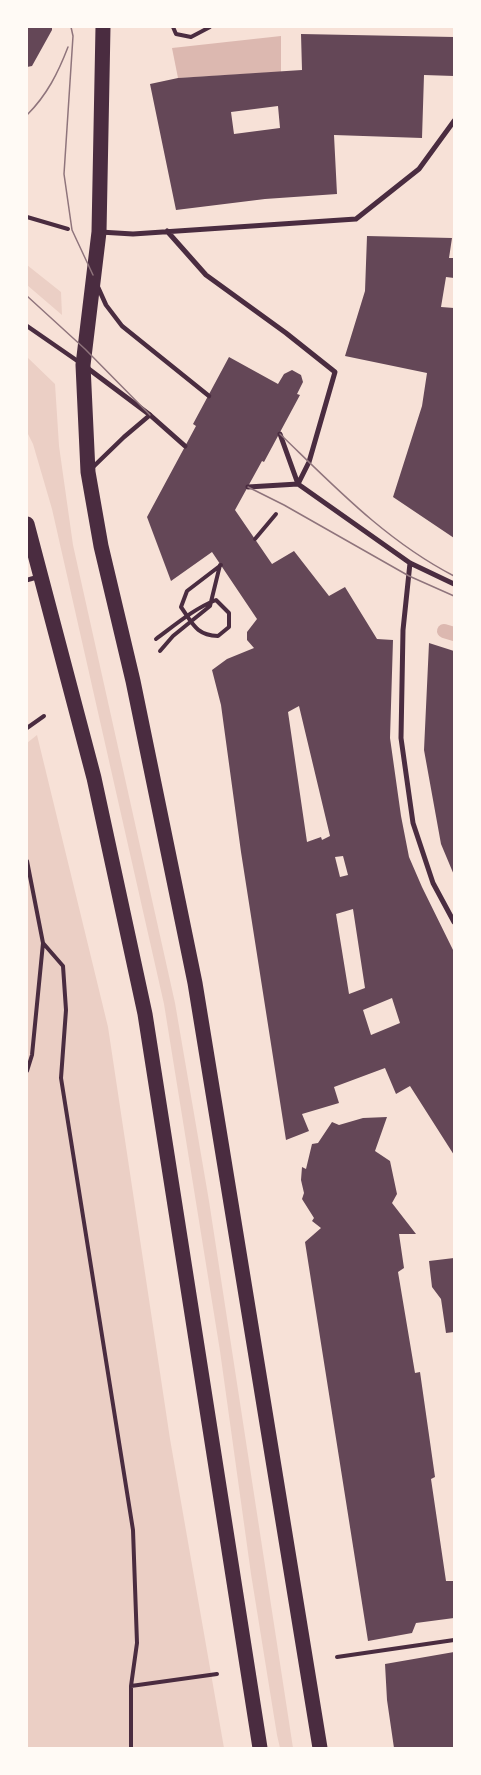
<!DOCTYPE html>
<style>
body{margin:0}
#map{position:relative;width:481px;height:1775px;overflow:hidden;background:#f7e1d7;font-family:Arial,sans-serif}
canvas{display:block}
.frame{position:absolute;inset:0;border:28px solid #fffaf5;pointer-events:none}
</style>
<div id="map">
<canvas width="481" height="1775"></canvas>
<div class="frame"></div>
</div>
<script>
const c = document.querySelector('canvas').getContext('2d');
c.lineJoin = 'round';
function fillPath(path, color) { c.fillStyle = color; c.fill(path, 'evenodd'); }
function trace(path, color, width, dash) { c.strokeStyle = color; c.lineWidth = width; c.lineCap = dash ? 'butt' : 'round'; c.setLineDash(dash || []); c.stroke(path); }
fillPath(new Path2D(`
 M 27,265 L 61,292 L 62,315 L 27,285 Z
 M 27,357 L 55,384 L 59,446 L 73,545 L 175,1003 L 209,1201 L 293,1748 L 280,1748 L 277,1735 L 251,1574 L 220,1351 L 164,1004 L 52,509 L 33,444 L 27,432 Z
 M 37,735 L 108,1027 L 170,1439 L 224,1748 L 27,1748 L 27,743 Z`), '#ebcfc5');
fillPath(new Path2D(`
 M 281,36 L 281,72 L 178,78 L 172,48 Z`), '#dcb8b0');
trace(new Path2D(`
 M 444,631 L 454,634`), '#dcb8b0', 14);
fillPath(new Path2D(`
 M 27,27 L 52,27 L 52,30 L 32,66 L 27,67 Z
 M 301,34 L 454,37 L 454,76 L 424,75 L 422,138 L 334,135 L 337,194 L 265,199 L 176,210 L 150,84 L 178,78 L 302,70 ZM 278,106 L 280,128 L 234,134 L 231,112 Z
 M 367,236 L 452,238 L 449,258 L 454,258 L 454,278 L 446,277 L 441,307 L 454,308 L 454,538 L 393,497 L 422,406 L 427,373 L 345,356 L 365,291 Z
 M 229,357 L 278,384 L 284,374 L 292,370 L 301,375 L 303,382 L 297,394 L 300,395 L 264,462 L 262,461 L 235,510 L 272,564 L 294,551 L 329,596 L 345,587 L 377,639 L 393,640 L 390,738 L 401,816 L 409,857 L 422,887 L 454,952 L 454,1155 L 410,1086 L 396,1094 L 385,1068 L 334,1087 L 339,1103 L 302,1114 L 309,1131 L 286,1140 L 241,852 L 221,705 L 212,670 L 227,659 L 254,648 L 247,640 L 247,632 L 257,619 L 212,552 L 171,581 L 147,517 L 196,426 L 193,424 ZM 299,706 L 330,836 L 322,840 L 321,837 L 307,842 L 288,712 ZM 343,856 L 348,875 L 340,877 L 335,857 ZM 353,909 L 365,988 L 349,994 L 336,914 ZM 392,998 L 400,1023 L 371,1035 L 363,1010 Z
 M 429,643 L 454,651 L 454,875 L 441,844 L 424,750 Z
 M 387,1117 L 375,1151 L 390,1161 L 397,1194 L 392,1203 L 416,1234 L 399,1234 L 404,1268 L 398,1272 L 415,1373 L 420,1372 L 435,1477 L 431,1479 L 446,1581 L 454,1581 L 454,1618 L 416,1623 L 412,1633 L 368,1641 L 305,1242 L 321,1228 L 312,1221 L 314,1218 L 302,1199 L 304,1193 L 301,1180 L 302,1167 L 306,1169 L 312,1144 L 318,1143 L 332,1122 L 339,1125 L 363,1118 Z
 M 454,1258 L 454,1332 L 446,1333 L 441,1299 L 432,1287 L 429,1261 Z
 M 454,1652 L 454,1748 L 394,1748 L 387,1700 L 385,1664 Z`), '#644757');
trace(new Path2D(`
 M 173,27 L 176,34 L 191,37 L 210,27
 M 27,217 L 68,229
 M 255,539 L 276,514
 M 156,639 C 175,625 195,608 216,600 L 229,613 L 229,627 L 218,636 C 196,635 193,624 181,607 L 187,591 L 221,565
 M 160,651 L 173,636 L 210,606 L 220,565
 M 27,728 L 44,716
 M 27,861 L 43,943 L 32,1055 L 27,1071
 M 43,943 L 63,966 L 66,1010 L 61,1078 L 133,1530 L 137,1643 L 131,1686 L 131,1748
 M 337,1657 L 454,1640
 M 131,1686 L 217,1674`), '#4a2c40', 4);
trace(new Path2D(`
 M 97,285 L 106,305 L 122,326 L 209,396
 M 27,326 L 79,362
 M 92,468 L 124,437 L 150,415
 M 27,580 L 38,577`), '#4a2c40', 4.5);
trace(new Path2D(`
 M 167,231 L 206,275 L 286,333 L 335,372 L 309,462 L 298,484
 M 100,232 L 133,234 L 356,219 L 419,169 L 454,121
 M 86,367 L 150,415 L 185,446
 M 280,434 L 298,484 L 410,563 L 454,584
 M 248,487 L 298,484
 M 410,563 L 403,630 L 401,738 L 413,823 L 433,883 L 454,922`), '#4a2c40', 5);
trace(new Path2D(`
 M 103,27 L 99,232 L 83,365 L 88,472 L 101,546 L 133,681 L 195,983 L 320,1748
 M 27,524 L 94,778 L 145,1014 L 260,1748`), '#4a2c40', 15);
trace(new Path2D(`
 M 71,27 L 73,36 L 64,174 L 72,230 L 93,275
 M 27,115 C 47,95 58,73 68,47
 M 27,296 L 85,349 L 150,415
 M 280,434 C 334,486 386,541 454,576
 M 248,487 L 284,505 L 409,576 L 454,596`), '#8f747c', 1.5);
</script>
